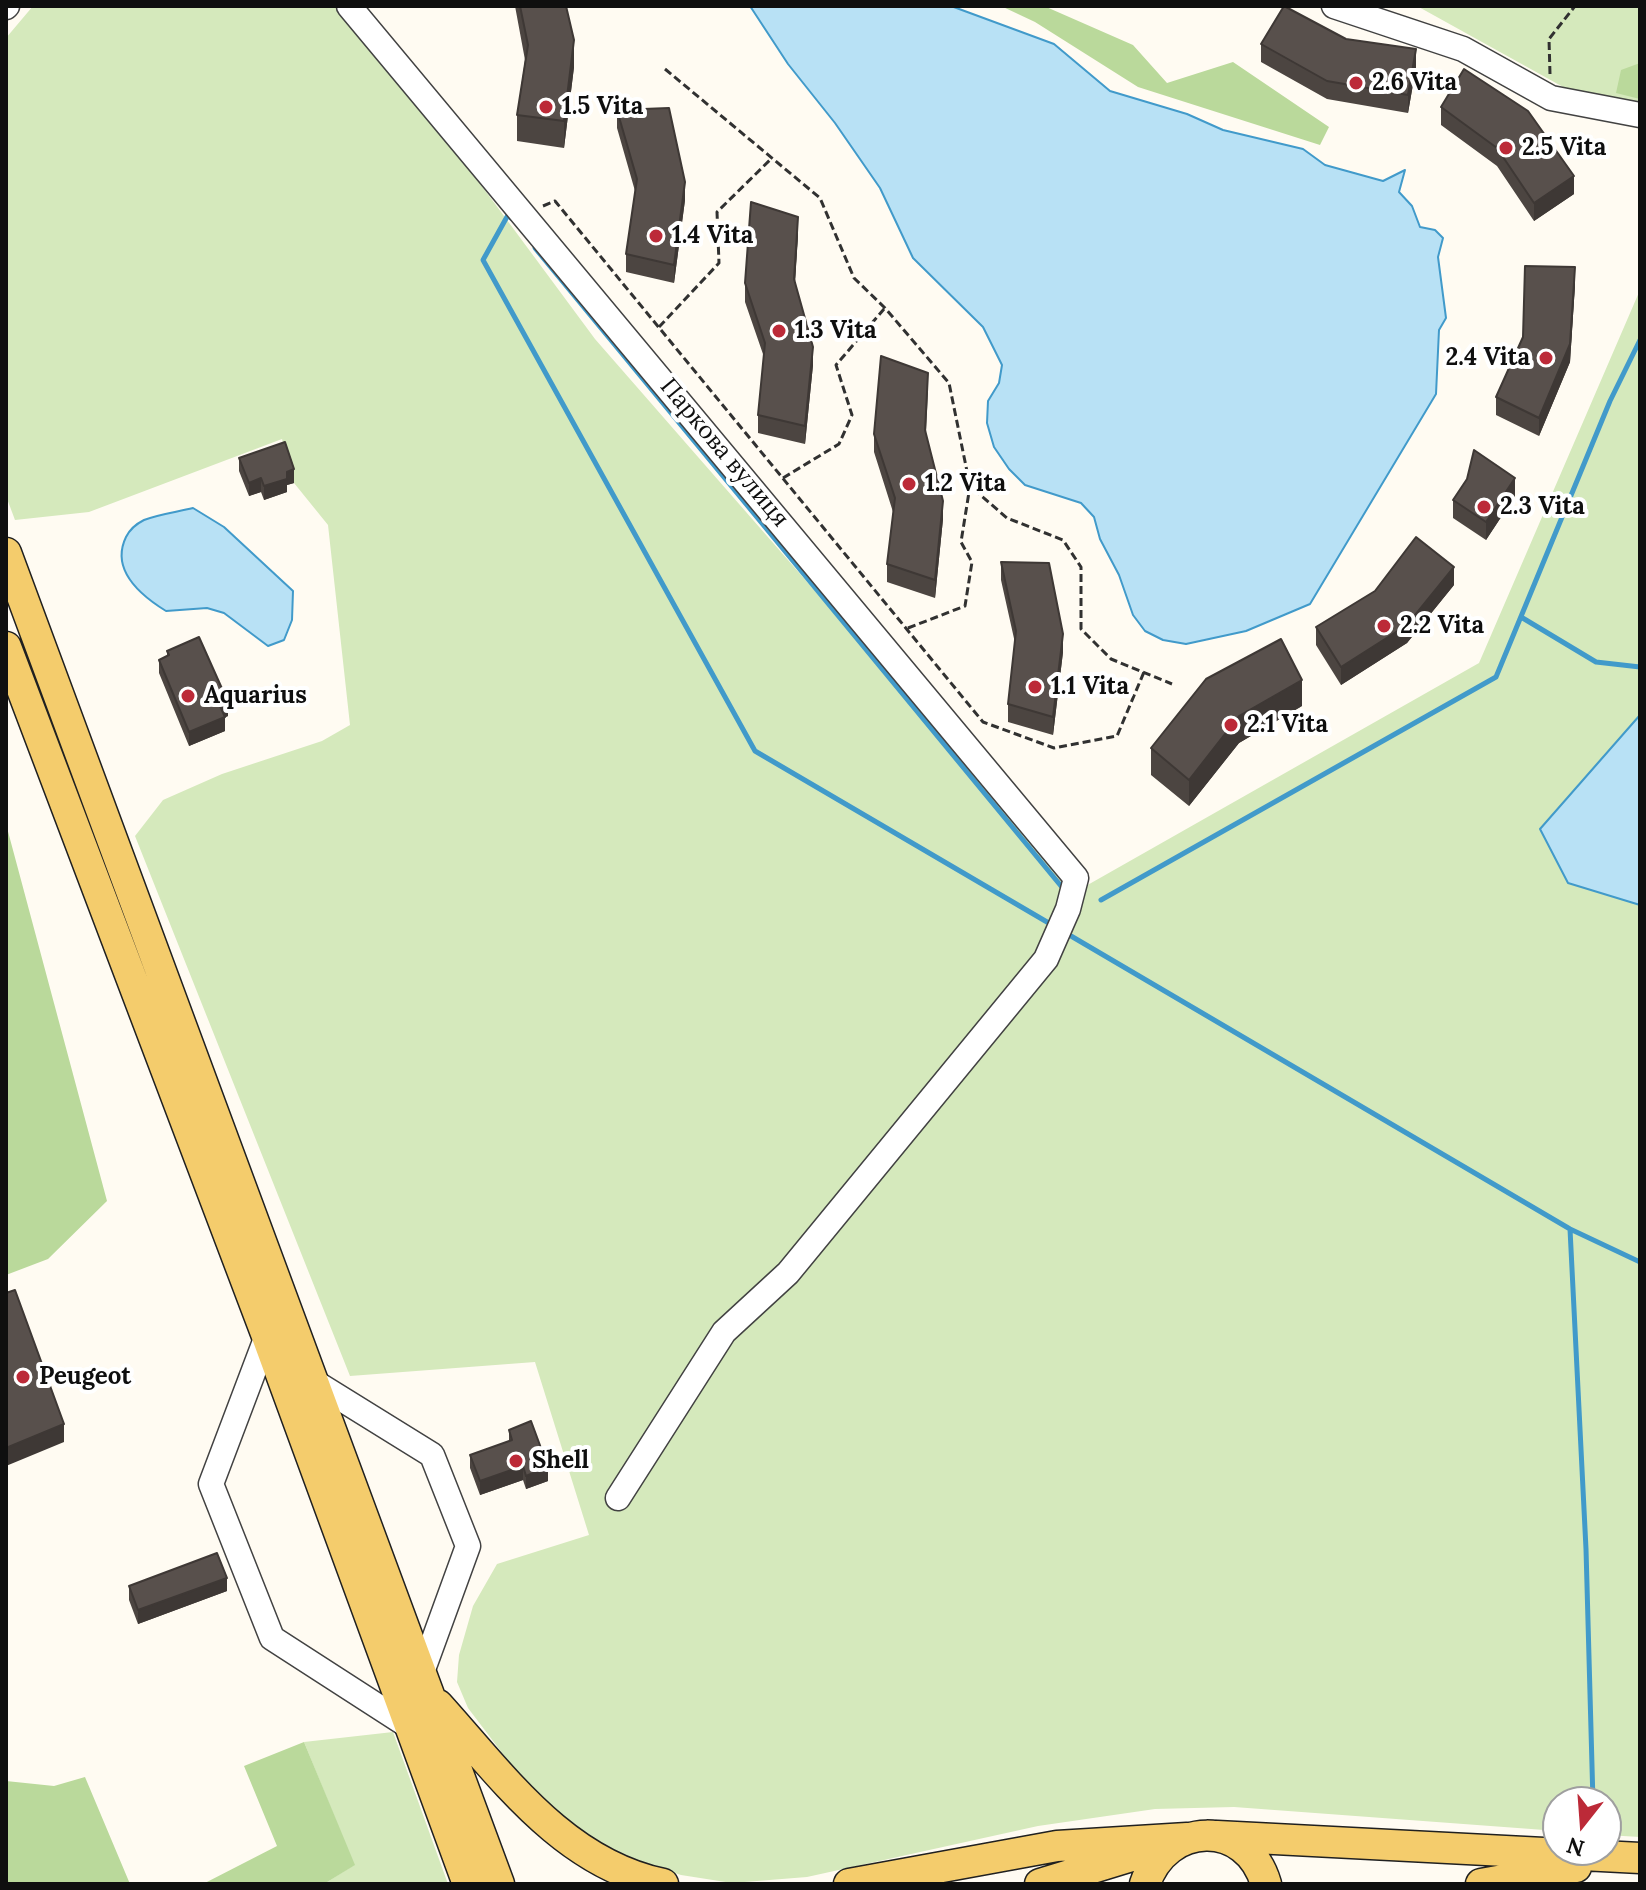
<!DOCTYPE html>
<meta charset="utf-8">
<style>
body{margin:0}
#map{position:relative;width:1646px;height:1890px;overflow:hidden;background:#fffbf2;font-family:Lora,serif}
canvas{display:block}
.frame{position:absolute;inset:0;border:8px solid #0f0f0f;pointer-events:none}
.north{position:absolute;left:1542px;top:1786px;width:80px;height:80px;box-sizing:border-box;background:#fff;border:2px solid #9f9f9f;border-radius:50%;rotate:197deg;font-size:22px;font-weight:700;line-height:32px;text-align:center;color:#0f0f0f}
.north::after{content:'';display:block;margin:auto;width:28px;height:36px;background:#bc2a38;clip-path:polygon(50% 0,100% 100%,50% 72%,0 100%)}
</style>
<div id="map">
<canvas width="1646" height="1890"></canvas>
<div class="frame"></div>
<div class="north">N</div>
</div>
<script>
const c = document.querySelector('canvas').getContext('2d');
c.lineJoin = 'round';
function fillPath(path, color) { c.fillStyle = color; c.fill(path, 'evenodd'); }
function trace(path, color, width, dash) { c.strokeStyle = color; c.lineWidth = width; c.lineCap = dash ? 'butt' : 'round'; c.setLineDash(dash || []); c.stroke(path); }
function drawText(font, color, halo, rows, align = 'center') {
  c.font = font + ' Lora,serif'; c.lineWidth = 8; c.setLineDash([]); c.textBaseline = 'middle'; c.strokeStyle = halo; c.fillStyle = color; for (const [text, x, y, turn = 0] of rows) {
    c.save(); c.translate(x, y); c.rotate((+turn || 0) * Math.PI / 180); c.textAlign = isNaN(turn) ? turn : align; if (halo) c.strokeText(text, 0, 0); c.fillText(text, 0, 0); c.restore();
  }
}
fillPath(new Path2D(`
 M 33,6 L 343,6 L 376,43 L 595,339 L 1077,891 L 1479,663 L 1640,290 L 1640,1837 L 1606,1835 L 1606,1802 L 1558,1802 L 1558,1831 L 1234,1807 L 1155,1809 L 1038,1826 L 807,1877 L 732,1883 L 681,1875 L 625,1857 L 580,1834 L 534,1795 L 468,1708 L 457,1682 L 459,1655 L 473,1606 L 497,1564 L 589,1535 L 535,1362 L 350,1376 L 135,836 L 163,800 L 222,774 L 322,741 L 350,725 L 328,525 L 294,483 L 282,439 L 89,512 L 15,520 L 6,496 L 6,38 Z
 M 1417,6 L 1640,6 L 1640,108 L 1574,93 Z
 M 393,1732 L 448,1884 L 324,1884 L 354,1865 L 304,1742 Z`), '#d5e9bc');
fillPath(new Path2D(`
 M 1001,6 L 1044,6 L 1133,45 L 1167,83 L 1233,62 L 1329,127 L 1320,145 L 1138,87 L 1035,22 Z
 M 1640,63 L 1640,99 L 1616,93 L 1621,70 Z
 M 6,824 L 107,1201 L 48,1259 L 6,1275 Z
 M 304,1742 L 355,1865 L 324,1884 L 203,1884 L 277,1846 L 244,1766 Z
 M 85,1777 L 130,1884 L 6,1884 L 6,1781 L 54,1786 Z`), '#bad99b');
const water = new Path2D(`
 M 750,6 L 951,6 L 1054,44 L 1110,91 L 1187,114 L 1223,130 L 1303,149 L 1325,165 L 1383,181 L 1405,170 L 1399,192 L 1412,206 L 1420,227 L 1435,230 L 1443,238 L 1438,257 L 1446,318 L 1439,330 L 1436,394 L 1310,604 L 1246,631 L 1186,644 L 1163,640 L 1145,631 L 1133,615 L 1119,575 L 1100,539 L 1094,517 L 1081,503 L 1025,485 L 1009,469 L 994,447 L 987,423 L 988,401 L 999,383 L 1002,365 L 983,327 L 913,258 L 880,188 L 835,123 L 788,64 Z
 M 193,508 L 224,527 L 293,591 L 292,620 L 284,640 L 268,646 L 224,613 L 207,608 L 166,611 C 140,595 110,570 126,537 C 130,529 136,524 144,520 C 159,514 177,512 193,508 Z
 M 1640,715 L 1640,905 L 1568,883 L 1540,829 Z`);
fillPath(water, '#b8e1f5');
trace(water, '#419aca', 2);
trace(new Path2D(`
 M 511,218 L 508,215 L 483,260 L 755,751 L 1047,922
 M 535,248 L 1061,886
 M 1521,617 L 1596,662 L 1640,667
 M 1101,900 L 1496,677 L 1610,401 L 1640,340
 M 1071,936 L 1570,1229 L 1640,1262
 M 1570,1229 L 1586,1549 L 1593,1802`), '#419aca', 5);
const minor = new Path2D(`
 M 349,6 L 1076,878 L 1068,909 L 1046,959 L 788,1273 L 724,1332 L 618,1498
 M 1334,6 L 1463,49 L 1551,98 L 1640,115
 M 6,7 L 7,6
 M 267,1336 L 211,1484 L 272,1638 L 413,1729
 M 311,1380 L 432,1455 L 468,1546 L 421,1675`);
const major = new Path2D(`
 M 6,553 L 499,1884
 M 6,647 L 267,1336 L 468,1884
 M 438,1705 C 503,1777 563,1863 663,1884
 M 1217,1836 L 1640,1858
 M 849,1884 L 1057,1846 L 1187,1838
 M 1040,1884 L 1135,1855
 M 1145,1884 C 1166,1821 1247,1818 1266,1884
 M 1481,1884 L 1576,1867`);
trace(minor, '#424242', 27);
trace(major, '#202020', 33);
trace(new Path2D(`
 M 665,69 L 820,198 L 854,278 L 885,308 L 949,383 L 970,486 L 1007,518 L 1063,540 L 1081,567 L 1081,629 L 1111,659 L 1172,684
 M 1550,74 L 1549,39 L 1575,6
 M 543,206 L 555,201 L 983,722 L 1054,748 L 1117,736 L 1144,672
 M 659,327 L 719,263 L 717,212 L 772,158
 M 783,478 L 839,444 L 852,415 L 836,365 L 884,309
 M 908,628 L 965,606 L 972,562 L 961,542 L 970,486`), '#313131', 3, [8, 4]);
trace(minor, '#fff', 24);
trace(major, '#f4cc6c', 30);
fillPath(new Path2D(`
 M 515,6 L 566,6 L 574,67 L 564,148 L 517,141 L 517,115 L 525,60 Z
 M 1346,39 L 1416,67 L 1408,113 L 1327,99 L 1261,62 L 1261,44 Z
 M 1441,107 L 1574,194 L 1534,221 L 1497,166 L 1441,125 Z
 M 617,110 L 685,200 L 674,283 L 626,272 L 626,254 L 635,191 L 617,128 Z
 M 798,235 L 795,283 L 813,365 L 805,444 L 758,433 L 758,415 L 764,357 L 745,302 L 745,283 Z
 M 1575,285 L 1570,362 L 1539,436 L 1496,415 L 1496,397 Z
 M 928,391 L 926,433 L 943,519 L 935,598 L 887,582 L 887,564 L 893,512 L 874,452 L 874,434 Z
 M 239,458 L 294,483 L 287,485 L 287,492 L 264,500 L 261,492 L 249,496 L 239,471 Z
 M 1515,496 L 1486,540 L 1453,518 L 1453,500 Z
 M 1001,562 L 1063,652 L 1053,735 L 1008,722 L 1008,704 L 1015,643 L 1001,580 Z
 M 1454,585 L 1407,643 L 1341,685 L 1316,645 L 1316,627 Z
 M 167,651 L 228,716 L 225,717 L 225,731 L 189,746 L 159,673 L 159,660 L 167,656 Z
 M 1302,706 L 1239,743 L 1189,806 L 1151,775 L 1151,748 Z
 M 509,1430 L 548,1481 L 526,1489 L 523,1480 L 480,1495 L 470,1468 L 470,1455 L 509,1441 Z
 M 129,1586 L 227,1591 L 138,1624 L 129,1600 Z`), '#4c4541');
fillPath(new Path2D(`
 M 574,40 L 574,67 L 564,148 L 564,121 Z
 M 1416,49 L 1416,67 L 1408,113 L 1408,95 Z
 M 1574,176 L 1574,194 L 1534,221 L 1534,203 Z
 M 685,182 L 685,200 L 674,283 L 674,265 Z
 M 798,217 L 798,235 L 794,297 L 794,279 Z
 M 1575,267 L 1575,285 L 1570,362 L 1539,436 L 1539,418 Z
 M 813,347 L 813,365 L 805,444 L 805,426 Z
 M 294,469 L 294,483 L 287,485 L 287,492 L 264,500 L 264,486 L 287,472 Z
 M 261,478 L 261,492 L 249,496 L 249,483 Z
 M 1515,478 L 1515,496 L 1486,540 L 1486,522 Z
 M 943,501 L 943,519 L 935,598 L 935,580 Z
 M 1454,567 L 1454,585 L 1407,643 L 1341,685 L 1341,667 Z
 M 1063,634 L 1063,652 L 1053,735 L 1053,717 Z
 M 1302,680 L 1302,706 L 1239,743 L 1189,806 L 1189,780 L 1239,716 Z
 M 228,702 L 228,716 L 224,718 L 225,717 L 225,731 L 189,746 L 189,732 L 220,706 Z
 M 64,1424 L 64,1442 L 6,1466 L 6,1448 Z
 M 523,1466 L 523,1480 L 480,1495 L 480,1481 Z
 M 548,1467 L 548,1481 L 526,1489 L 526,1476 Z
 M 227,1578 L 227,1591 L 138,1624 L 138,1610 Z`), '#3e3835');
const building = new Path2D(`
 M 520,6 L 566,6 L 574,40 L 564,121 L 517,115 L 528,45 Z
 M 1284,6 L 1346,39 L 1416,49 L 1408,95 L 1327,81 L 1261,44 Z
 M 1464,69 L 1528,111 L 1574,176 L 1534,203 L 1497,148 L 1441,107 Z
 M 669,108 L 685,182 L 674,265 L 626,254 L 637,179 L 617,110 Z
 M 751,202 L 798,217 L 794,279 L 813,347 L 805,426 L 758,415 L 765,343 L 745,283 Z
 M 1525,266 L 1575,267 L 1570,344 L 1539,418 L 1496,397 L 1523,337 Z
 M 881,356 L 928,373 L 925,430 L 943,501 L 935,580 L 887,564 L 895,498 L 874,434 Z
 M 285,442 L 294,469 L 287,472 L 287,479 L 264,486 L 261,478 L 249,483 L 239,458 Z
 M 1474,450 L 1515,478 L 1486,522 L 1453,500 L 1467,479 Z
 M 1416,537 L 1454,567 L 1407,625 L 1341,667 L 1316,627 L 1375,591 Z
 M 1001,562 L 1049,563 L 1063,634 L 1053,717 L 1008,704 L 1016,631 Z
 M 199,637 L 228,702 L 220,706 L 225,717 L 189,732 L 159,660 L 169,655 L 167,651 Z
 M 1281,639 L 1302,680 L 1239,716 L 1189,780 L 1151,748 L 1206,679 Z
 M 15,1290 L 64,1424 L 6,1448 L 6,1293 Z
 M 531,1421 L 548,1467 L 526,1476 L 523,1466 L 480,1481 L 470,1455 L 512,1440 L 509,1430 Z
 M 217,1553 L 227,1578 L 138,1610 L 129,1586 Z`);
fillPath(building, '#58504c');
trace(building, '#3e3835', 2);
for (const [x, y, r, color] of [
 [1356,83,8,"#bc2a38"],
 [546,107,8,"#bc2a38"],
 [1506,148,8,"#bc2a38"],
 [656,236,8,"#bc2a38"],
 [779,331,8,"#bc2a38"],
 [1546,358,8,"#bc2a38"],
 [909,484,8,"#bc2a38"],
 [1484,507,8,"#bc2a38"],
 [1384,626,8,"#bc2a38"],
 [1035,687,8,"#bc2a38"],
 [188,696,8,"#bc2a38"],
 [1231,725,8,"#bc2a38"],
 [23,1377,8,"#bc2a38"],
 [516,1461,8,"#bc2a38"]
]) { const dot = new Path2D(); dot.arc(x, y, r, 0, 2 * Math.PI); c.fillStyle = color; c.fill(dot); trace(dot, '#fff', 3); }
drawText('bold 24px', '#0f0f0f', '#fff', [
 ["2.6 Vita",1372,83],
 ["1.5 Vita",562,107],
 ["2.5 Vita",1522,148],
 ["1.4 Vita",672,236],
 ["1.3 Vita",795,331],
 ["2.4 Vita",1530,358,"right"],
 ["1.2 Vita",925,484],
 ["2.3 Vita",1500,507],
 ["2.2 Vita",1400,626],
 ["1.1 Vita",1051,687],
 ["Aquarius",204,696],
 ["2.1 Vita",1247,725],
 ["Peugeot",39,1377],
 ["Shell",532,1461]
], 'left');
drawText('24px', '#0f0f0f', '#fff', [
 ["Паркова вулиця",724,453,50]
]);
</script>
